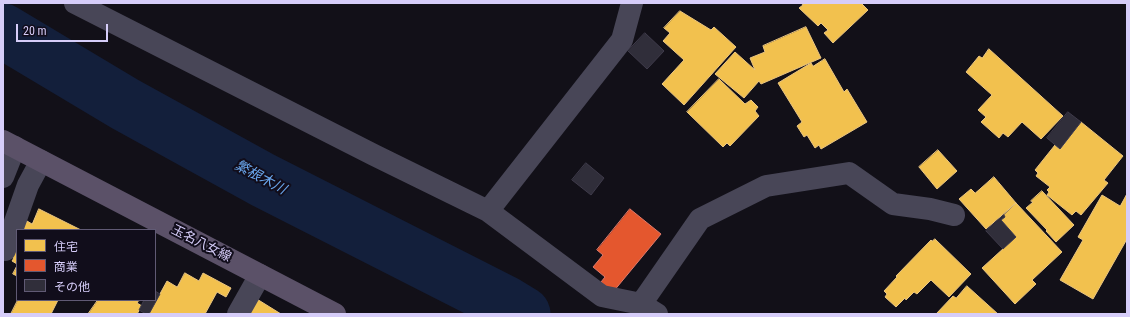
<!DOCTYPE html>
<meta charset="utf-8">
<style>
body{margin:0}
#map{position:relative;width:1130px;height:317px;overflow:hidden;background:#121018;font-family:"Roboto Condensed","Noto Sans JP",sans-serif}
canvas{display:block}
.frame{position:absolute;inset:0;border:4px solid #d6cdf9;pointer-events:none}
.legend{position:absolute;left:16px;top:229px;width:140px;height:72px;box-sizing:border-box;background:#110d1b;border:1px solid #605a74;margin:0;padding:5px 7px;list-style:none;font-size:12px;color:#d6cdf9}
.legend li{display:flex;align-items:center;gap:8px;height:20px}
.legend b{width:20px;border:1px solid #605a74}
.scale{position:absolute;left:16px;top:24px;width:92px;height:18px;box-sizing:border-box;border:2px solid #d6cdf9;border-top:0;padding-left:5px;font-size:12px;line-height:14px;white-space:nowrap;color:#d6cdf9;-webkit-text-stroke:3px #110d1b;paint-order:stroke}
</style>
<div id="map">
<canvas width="1130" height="317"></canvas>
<div class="frame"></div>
<ul class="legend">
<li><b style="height:11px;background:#f2c14e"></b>住宅</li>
<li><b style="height:11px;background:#e4572e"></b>商業</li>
<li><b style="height:11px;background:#302e3a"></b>その他</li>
</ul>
<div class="scale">20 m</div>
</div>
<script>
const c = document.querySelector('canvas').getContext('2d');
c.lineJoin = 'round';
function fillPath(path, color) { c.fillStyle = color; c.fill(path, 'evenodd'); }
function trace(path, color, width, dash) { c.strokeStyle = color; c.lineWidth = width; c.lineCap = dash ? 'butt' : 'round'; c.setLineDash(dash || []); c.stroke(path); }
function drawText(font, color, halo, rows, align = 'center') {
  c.font = font + ' "Roboto Condensed","Noto Sans JP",sans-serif'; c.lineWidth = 4; c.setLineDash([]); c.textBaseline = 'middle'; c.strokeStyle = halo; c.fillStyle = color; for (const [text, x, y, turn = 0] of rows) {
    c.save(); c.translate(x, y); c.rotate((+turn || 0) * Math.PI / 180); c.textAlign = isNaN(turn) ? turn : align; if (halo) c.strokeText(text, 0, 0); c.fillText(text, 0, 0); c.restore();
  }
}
const homes = new Path2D(`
 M 801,3 L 861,3 L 868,10 L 833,43 L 824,33 L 828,30 L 821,23 L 818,26 L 799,8 L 803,5 Z
 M 680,11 L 711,30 L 714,27 L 736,47 L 684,105 L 662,84 L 684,60 L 663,41 L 670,33 L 664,28 Z
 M 806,27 L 821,58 L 761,84 L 759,81 L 744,98 L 715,74 L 735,52 L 755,70 L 750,58 L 765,52 L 763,46 Z
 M 989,49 L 1063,116 L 1041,139 L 1022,122 L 1008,137 L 1003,133 L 999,138 L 981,122 L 986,117 L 978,110 L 992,95 L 966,72 L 979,56 L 982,58 Z
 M 825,59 L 844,92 L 847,89 L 867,122 L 821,149 L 819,145 L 815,148 L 807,135 L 804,137 L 797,126 L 802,122 L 778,83 L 811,63 L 813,66 Z
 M 719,79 L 745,104 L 751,100 L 758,107 L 755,111 L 759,116 L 730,146 L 727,143 L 723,147 L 687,112 Z
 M 1081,122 L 1123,156 L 1104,180 L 1108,183 L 1081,215 L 1076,211 L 1072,215 L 1047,195 L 1049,192 L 1047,190 L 1050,187 L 1036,176 L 1038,173 L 1035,170 L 1055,145 L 1060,149 Z
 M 938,150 L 957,171 L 937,189 L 919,167 Z
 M 994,177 L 1016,203 L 986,229 L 959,199 L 971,189 L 975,193 Z
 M 1042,191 L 1074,225 L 1056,242 L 1046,231 L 1047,230 L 1026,208 L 1033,202 L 1031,201 Z
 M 1127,194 L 1127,239 L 1093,299 L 1060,280 L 1083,240 L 1078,237 L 1102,195 L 1120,206 Z
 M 1016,203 L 1062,252 L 1032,280 L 1036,284 L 1015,304 L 982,268 L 1016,237 L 1001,220 L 1005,217 L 1004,215 Z
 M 39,209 L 81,230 L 22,230 L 27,221 L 32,224 Z
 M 935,239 L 971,274 L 949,297 L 931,280 L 917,294 L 914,292 L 906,300 L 905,298 L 896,307 L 885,297 L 887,294 L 884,291 L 897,277 L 896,276 L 931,240 L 932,241 Z
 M 17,241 L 17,264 L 12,261 L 14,258 L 9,257 Z
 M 17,266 L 17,276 L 13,274 Z
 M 185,273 L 199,281 L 203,273 L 231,288 L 226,297 L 217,292 L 205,314 L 149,314 L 167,281 L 177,287 Z
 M 967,286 L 998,314 L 936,314 L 953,296 L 956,298 Z
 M 252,296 L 281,314 L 241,314 Z
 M 18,300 L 58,300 L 51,314 L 11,314 Z
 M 98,300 L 139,300 L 137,303 L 142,306 L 137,314 L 91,314 L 89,313 Z`);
fillPath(homes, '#f2c14e');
trace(homes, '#eac581', 1);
const shops = new Path2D(`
 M 630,209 L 661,234 L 613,292 L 601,282 L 605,277 L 593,267 L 603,255 L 597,250 Z`);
fillPath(shops, '#e4572e');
trace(shops, '#e07a6b', 1);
trace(new Path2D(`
 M 3,31 L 125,104 L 263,180 L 505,303 L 523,314`), '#131f3b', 55);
const building = new Path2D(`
 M 645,33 L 664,51 L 647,69 L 628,51 Z
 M 1068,112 L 1081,122 L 1060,149 L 1047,138 Z
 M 586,163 L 604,178 L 591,195 L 572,180 Z
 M 1004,215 L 1005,217 L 1001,220 L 1016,237 L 1003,249 L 986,231 Z
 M 155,291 L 160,294 L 149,314 L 146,314 L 139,310 L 144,300 L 155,300 Z`);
fillPath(building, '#302e3a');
trace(building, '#3f3b4b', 1);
trace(new Path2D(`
 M 75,3 L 374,155 L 488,211 L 602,296 L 641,304 L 657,314
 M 3,177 L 15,147
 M 488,211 L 622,40 L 632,3
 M 5,250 L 28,185 L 41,161
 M 641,304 L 700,219 L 766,186 L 849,173 L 893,204 L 930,209 L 954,215
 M 238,314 L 260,275`), '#484657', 22);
trace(new Path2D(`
 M 3,141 L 335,314`), '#5b5168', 22);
drawText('13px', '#d6cdf9', '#110d1b', [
 ["玉名八女線",201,244,27]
]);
drawText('italic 14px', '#69a5eb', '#110d1b', [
 ["繁根木川",260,178,28]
]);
</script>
